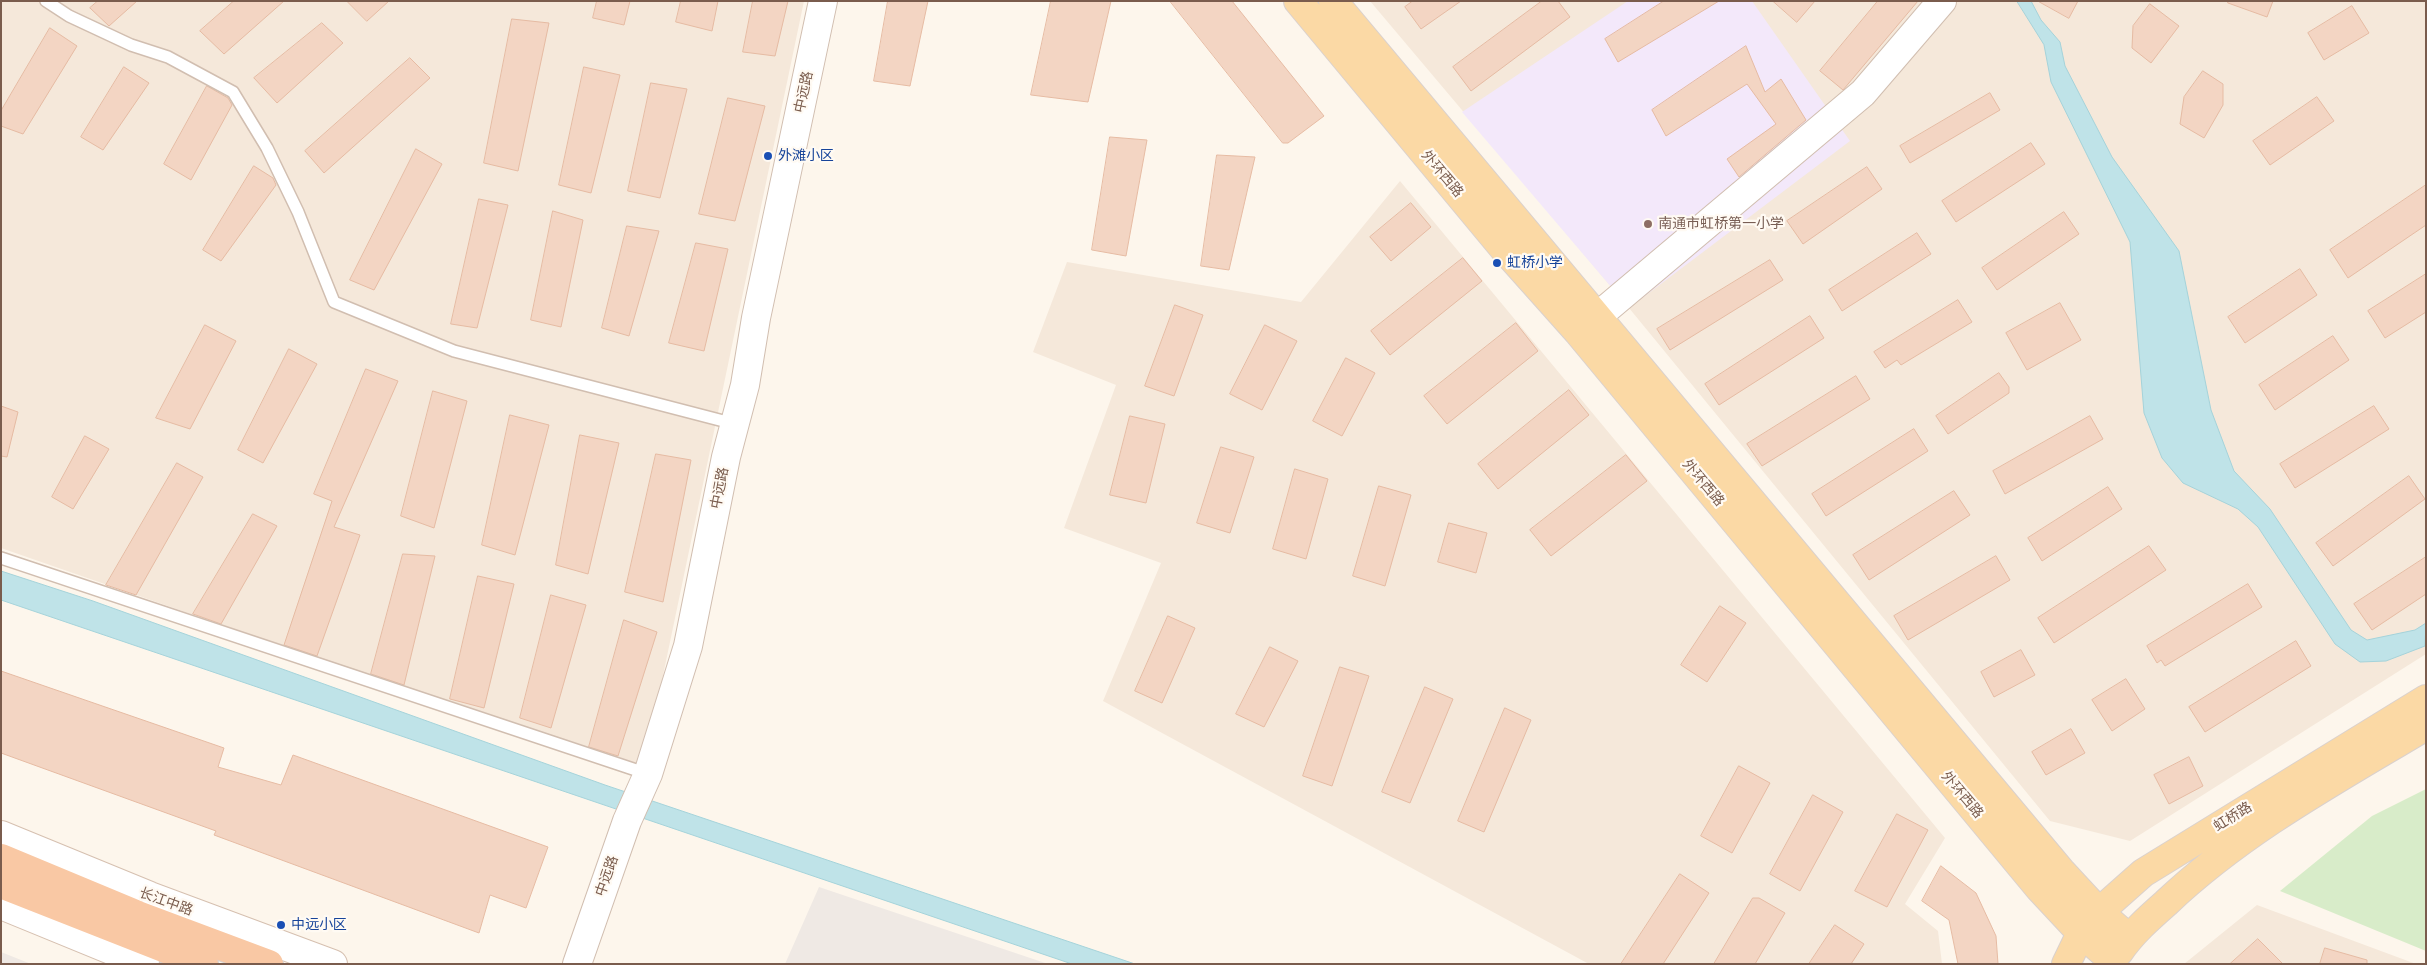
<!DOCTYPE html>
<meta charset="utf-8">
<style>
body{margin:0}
#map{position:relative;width:2427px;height:965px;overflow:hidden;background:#fdf6ec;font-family:Figtree,sans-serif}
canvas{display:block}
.frame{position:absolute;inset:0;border:2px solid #7a5c4d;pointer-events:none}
</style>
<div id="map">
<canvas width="2427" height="965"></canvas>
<div class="frame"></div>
</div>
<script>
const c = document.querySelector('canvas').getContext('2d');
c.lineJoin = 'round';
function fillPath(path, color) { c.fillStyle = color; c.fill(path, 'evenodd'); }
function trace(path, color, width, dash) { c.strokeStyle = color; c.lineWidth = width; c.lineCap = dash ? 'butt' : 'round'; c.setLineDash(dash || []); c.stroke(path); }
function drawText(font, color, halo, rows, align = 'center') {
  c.font = font + ' Figtree,"Noto Sans SC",sans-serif'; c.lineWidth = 4.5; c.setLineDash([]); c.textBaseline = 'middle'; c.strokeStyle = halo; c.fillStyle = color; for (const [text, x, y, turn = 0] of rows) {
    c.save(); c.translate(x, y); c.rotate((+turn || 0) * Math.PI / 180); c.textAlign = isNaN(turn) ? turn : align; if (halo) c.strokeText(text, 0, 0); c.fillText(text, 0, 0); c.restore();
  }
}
fillPath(new Path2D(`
 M 1,1 L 804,1 L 643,771 L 1,548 Z
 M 1370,1 L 2426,1 L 2426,654 L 2130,841 L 2050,821 L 1629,308 Z
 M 1400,181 L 1945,838 L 1905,904 L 1938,931 L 1942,964 L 1589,964 L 1103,701 L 1161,563 L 1064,528 L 1116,385 L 1033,352 L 1067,262 L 1301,302 Z
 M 2257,905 L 2416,964 L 2184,964 Z`), '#f5e8da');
fillPath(new Path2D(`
 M 819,887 L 1048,964 L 785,964 Z
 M 1,952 L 31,964 L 1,964 Z`), '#efe9e4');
fillPath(new Path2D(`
 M 1628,1 L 1752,1 L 1850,141 L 1629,308 L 1462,112 Z`), '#f3e8fa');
fillPath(new Path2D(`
 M 2426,789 L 2426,951 L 2280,891 L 2372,816 Z`), '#d8ecc9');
const water = new Path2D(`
 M 2017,1 L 2031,1 L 2041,20 L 2060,42 L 2065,66 L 2112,157 L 2179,251 L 2211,410 L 2234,471 L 2270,509 L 2351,630 L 2367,640 L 2415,630 L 2426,623 L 2425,646 L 2386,661 L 2360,662 L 2335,644 L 2258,527 L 2238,509 L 2183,483 L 2162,458 L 2144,413 L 2130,242 L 2051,82 L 2044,45 Z
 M 1,571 L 93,601 L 605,785 L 1135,964 L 1072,964 L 1,600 Z`);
fillPath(water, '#bfe3e8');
trace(water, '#a5d3da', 1);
const building = new Path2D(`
 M 98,1 L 137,1 L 109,26 L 90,8 Z
 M 234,1 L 284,1 L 224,54 L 200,31 Z
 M 347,1 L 389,1 L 367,21 Z
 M 597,1 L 630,1 L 624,25 L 593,18 Z
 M 681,1 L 718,1 L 712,31 L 676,22 Z
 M 753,1 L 788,1 L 775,56 L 743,52 Z
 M 888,1 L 928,1 L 910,86 L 874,81 Z
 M 1051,1 L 1111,1 L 1088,102 L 1031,95 Z
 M 1170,1 L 1232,1 L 1324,116 L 1288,143 L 1283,143 Z
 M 1413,1 L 1461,1 L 1421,29 L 1405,7 Z
 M 1542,1 L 1558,1 L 1570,17 L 1471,91 L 1453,67 Z
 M 1664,1 L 1719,1 L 1618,62 L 1605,39 Z
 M 1773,1 L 1815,1 L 1797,22 Z
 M 1878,1 L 1918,1 L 1843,90 L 1820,71 Z
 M 2038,1 L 2078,1 L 2069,18 Z
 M 2228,1 L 2273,1 L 2267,17 L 2228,3 Z
 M 2150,4 L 2179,26 L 2151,63 L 2132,48 L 2133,26 Z
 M 2352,6 L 2369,33 L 2324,60 L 2308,33 Z
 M 512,19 L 549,23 L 518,171 L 484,163 Z
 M 322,23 L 343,43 L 277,103 L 254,78 Z
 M 50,28 L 77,46 L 23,134 L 1,126 L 1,111 Z
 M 1746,46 L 1765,92 L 1781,79 L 1806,120 L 1739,177 L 1727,159 L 1776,124 L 1747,84 L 1666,136 L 1652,110 Z
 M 410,58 L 430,78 L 324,173 L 305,151 Z
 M 124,67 L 149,83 L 103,150 L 81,137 Z
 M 584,67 L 620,75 L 591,193 L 559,185 Z
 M 2203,71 L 2223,84 L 2223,105 L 2204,138 L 2180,124 L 2184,97 Z
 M 651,83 L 687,89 L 660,198 L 628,191 Z
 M 207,86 L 228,98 L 232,105 L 191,180 L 164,164 Z
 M 1990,93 L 2000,110 L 1910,163 L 1900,146 Z
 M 2317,97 L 2334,121 L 2270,165 L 2253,141 Z
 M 728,98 L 765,106 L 735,221 L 699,214 Z
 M 1110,137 L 1147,140 L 1126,256 L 1092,250 Z
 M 2031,143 L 2045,164 L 1956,222 L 1942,201 Z
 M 416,149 L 442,164 L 374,290 L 350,280 Z
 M 1217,155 L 1255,157 L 1229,270 L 1201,266 Z
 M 254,166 L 273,178 L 276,185 L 221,261 L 203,250 Z
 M 1867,167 L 1882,189 L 1803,244 L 1787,221 Z
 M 2426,185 L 2426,225 L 2348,278 L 2330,250 Z
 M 479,199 L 508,205 L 477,328 L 451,324 Z
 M 1411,203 L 1431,227 L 1391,261 L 1370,237 Z
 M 553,211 L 583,220 L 561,327 L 531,320 Z
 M 2064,212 L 2079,234 L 1997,290 L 1982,268 Z
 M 627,226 L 659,231 L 629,336 L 602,328 Z
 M 1917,233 L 1931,254 L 1842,311 L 1829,290 Z
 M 696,243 L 728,249 L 704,351 L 669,343 Z
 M 1463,258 L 1482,281 L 1390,355 L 1371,331 Z
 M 1770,260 L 1783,280 L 1670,350 L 1657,329 Z
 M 2300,269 L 2317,295 L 2245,343 L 2228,317 Z
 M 2426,274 L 2426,312 L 2385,338 L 2368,311 Z
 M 1958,300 L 1972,322 L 1901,365 L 1897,360 L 1885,368 L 1874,352 Z
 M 2060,303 L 2081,340 L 2027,370 L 2006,333 Z
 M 1175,305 L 1203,315 L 1174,396 L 1145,386 Z
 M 1810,316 L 1824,338 L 1719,405 L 1705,384 Z
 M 1516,323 L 1538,351 L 1447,424 L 1424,396 Z
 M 205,325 L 236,341 L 190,429 L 156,418 Z
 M 1265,325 L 1297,341 L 1262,410 L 1230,394 Z
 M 2333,336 L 2349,360 L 2275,410 L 2259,385 Z
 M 289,349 L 317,364 L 263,463 L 238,450 Z
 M 1346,358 L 1375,373 L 1342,436 L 1313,421 Z
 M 366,369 L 398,381 L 334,527 L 360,535 L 317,656 L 284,645 L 332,501 L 314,494 Z
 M 1999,373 L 2009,387 L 2009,393 L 1948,434 L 1936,416 Z
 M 1856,376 L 1870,399 L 1762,466 L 1747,444 Z
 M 1569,390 L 1589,415 L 1498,489 L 1478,464 Z
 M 433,391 L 467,401 L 434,528 L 401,516 Z
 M 1,406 L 18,412 L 7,457 L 1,456 Z
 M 2374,406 L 2389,429 L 2295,488 L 2280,464 Z
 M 510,415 L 549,425 L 515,555 L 482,545 Z
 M 1130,416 L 1165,424 L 1146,503 L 1110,495 Z
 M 2090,416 L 2103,439 L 2005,494 L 1993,471 Z
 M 1914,429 L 1928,451 L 1826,516 L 1812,494 Z
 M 580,435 L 619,443 L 588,574 L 556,565 Z
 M 85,436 L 109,449 L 73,509 L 52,497 Z
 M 1221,447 L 1254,457 L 1230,533 L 1197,523 Z
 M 656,454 L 691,460 L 663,602 L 625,592 Z
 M 1626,455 L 1647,481 L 1551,556 L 1530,530 Z
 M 177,463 L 203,477 L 136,595 L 106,585 Z
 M 1295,469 L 1328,479 L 1306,559 L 1273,549 Z
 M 2409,476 L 2425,499 L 2333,566 L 2316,543 Z
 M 1379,486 L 1411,495 L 1385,586 L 1353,576 Z
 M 2108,487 L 2122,509 L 2042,561 L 2028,538 Z
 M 1954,491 L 1970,515 L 1869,580 L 1853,555 Z
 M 253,514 L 277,526 L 221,624 L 193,614 Z
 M 1449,523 L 1487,533 L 1476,573 L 1438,562 Z
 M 2149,546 L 2166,570 L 2054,643 L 2038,618 Z
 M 403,554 L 435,556 L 404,685 L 371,674 Z
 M 1996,556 L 2010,580 L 1908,640 L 1894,616 Z
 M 2426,557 L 2426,594 L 2372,630 L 2354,604 Z
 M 478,576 L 514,584 L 484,708 L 450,699 Z
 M 2248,584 L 2262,607 L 2165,666 L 2161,660 L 2157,663 L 2147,646 Z
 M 551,595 L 586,605 L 551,728 L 520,718 Z
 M 1720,606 L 1746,623 L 1707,682 L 1681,665 Z
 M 1168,616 L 1195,628 L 1162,703 L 1135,691 Z
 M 624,620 L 657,632 L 618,756 L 589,747 Z
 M 2296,641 L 2311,666 L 2205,732 L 2189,707 Z
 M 1270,647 L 1298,661 L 1264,727 L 1236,714 Z
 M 2021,650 L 2035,675 L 1994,697 L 1981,672 Z
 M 1340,667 L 1369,676 L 1332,786 L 1303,776 Z
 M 1,671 L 224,748 L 218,767 L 281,785 L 293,755 L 548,847 L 526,908 L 490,895 L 479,933 L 214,835 L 216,831 L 1,753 Z
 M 2126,679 L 2145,709 L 2112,731 L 2092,700 Z
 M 1425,687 L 1453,699 L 1410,803 L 1382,792 Z
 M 1505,708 L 1531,720 L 1484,832 L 1458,821 Z
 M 2071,729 L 2085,753 L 2046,775 L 2032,752 Z
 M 2189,757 L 2203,786 L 2169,804 L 2154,775 Z
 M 1739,766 L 1770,783 L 1732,853 L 1701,836 Z
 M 1813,795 L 1843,812 L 1800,891 L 1770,874 Z
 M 1897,814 L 1928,830 L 1887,907 L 1855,891 Z
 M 1941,866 L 1976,893 L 1996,936 L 1998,964 L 1958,964 L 1949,920 L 1922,901 Z
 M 1680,874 L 1709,893 L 1663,964 L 1621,964 Z
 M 1753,898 L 1759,898 L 1785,913 L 1755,964 L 1714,964 Z
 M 1835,925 L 1864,944 L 1851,964 L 1809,964 Z
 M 2258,939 L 2283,964 L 2230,964 Z
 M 2325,948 L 2367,960 L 2367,964 L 2320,964 Z`);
fillPath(building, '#f3d5c3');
trace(building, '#e6bba3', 1);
const service = new Path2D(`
 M 46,1 L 69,16 L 131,45 L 168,57 L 233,92 L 267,148 L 298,212 L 334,302 L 454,351 L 735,424
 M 1,558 L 648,774`);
const tertiary = new Path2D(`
 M 1580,331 L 1863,93 L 1942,1
 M 577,964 L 627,821 L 648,774 L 688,646 L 726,457 L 745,385 L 756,318 L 823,1`);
const secondary = new Path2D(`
 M 1,835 L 150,896 L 333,964
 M 1,905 L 145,964`);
const primary = new Path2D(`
 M 1298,1 L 1504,249 L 1578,332 L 2039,888 L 2081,933 L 2112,960
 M 1333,1 L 2061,871 L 2099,912 L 2129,938
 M 2119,952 C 2132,933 2149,918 2166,903 C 2243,830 2336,780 2426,726
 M 2066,964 L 2081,933 L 2099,912 L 2143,873 L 2426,699`);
const trunk = new Path2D(`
 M 1,858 L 138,915 L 269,964
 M 1,884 L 204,964`);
trace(service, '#d1beb0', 14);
trace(tertiary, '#d1beb0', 30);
trace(secondary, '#d6c0b0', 30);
trace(primary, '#dad1cd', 30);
trace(trunk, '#dad1cd', 30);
trace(service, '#fff', 11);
trace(tertiary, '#fff', 28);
trace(secondary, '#fff', 28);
trace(primary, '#fbd9a5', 28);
trace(trunk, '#f9c8a4', 28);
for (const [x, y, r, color] of [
 [768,156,5,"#1a4fb4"],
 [1648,224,5,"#8d6e63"],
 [1497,263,5,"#1a4fb4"],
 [281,925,5,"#1a4fb4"]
]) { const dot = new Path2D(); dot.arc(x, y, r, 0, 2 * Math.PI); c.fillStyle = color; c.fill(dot); trace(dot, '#fffaf3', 2); }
drawText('14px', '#7a5c4d', '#fffaf3', [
 ["中远路",804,92,-78],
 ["外环西路",1442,174,50],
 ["外环西路",1703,483,50],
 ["中远路",720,488,-79],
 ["外环西路",1962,795,50],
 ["虹桥路",2233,817,-32],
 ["中远路",607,876,-71],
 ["长江中路",166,902,20]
]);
drawText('14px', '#164399', '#fffaf3', [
 ["外滩小区",778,156],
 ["虹桥小学",1507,263],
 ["中远小区",291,925]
], 'left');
drawText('14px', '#785e54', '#fffaf3', [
 ["南通市虹桥第一小学",1658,224]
], 'left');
</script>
